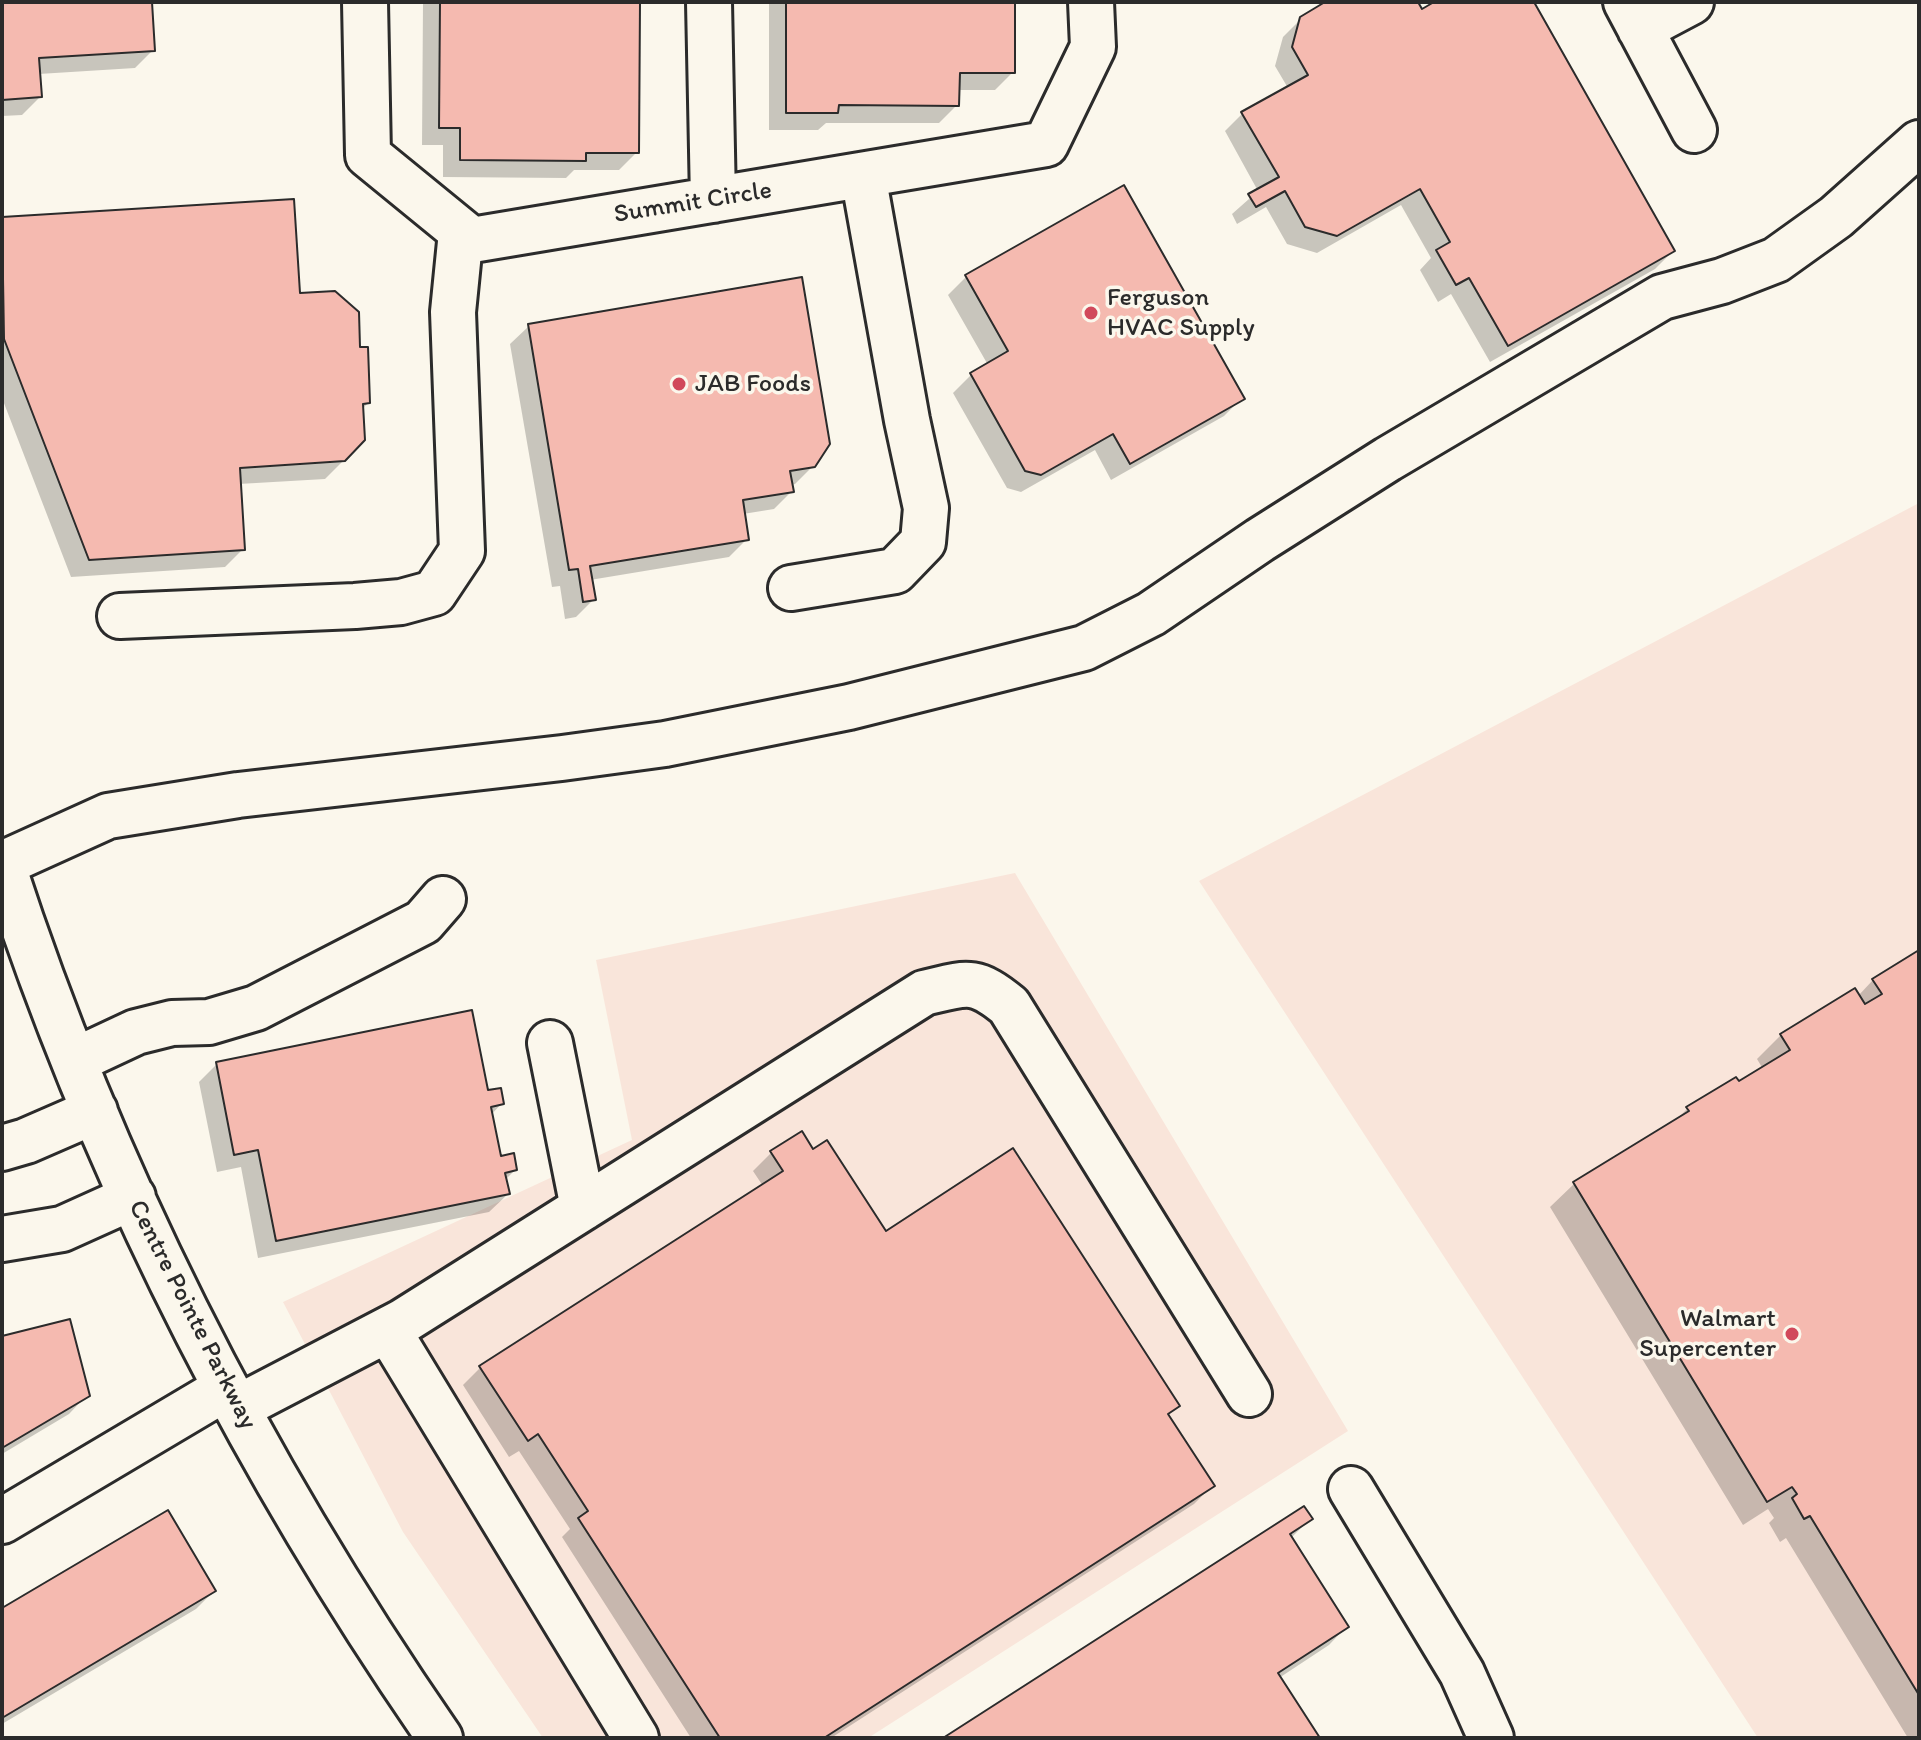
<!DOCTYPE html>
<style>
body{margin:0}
#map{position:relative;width:1921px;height:1740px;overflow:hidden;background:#fbf7ec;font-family:Itim,sans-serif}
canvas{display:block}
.frame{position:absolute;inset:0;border:4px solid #2b2b2b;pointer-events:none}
</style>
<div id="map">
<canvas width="1921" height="1740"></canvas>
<div class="frame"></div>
</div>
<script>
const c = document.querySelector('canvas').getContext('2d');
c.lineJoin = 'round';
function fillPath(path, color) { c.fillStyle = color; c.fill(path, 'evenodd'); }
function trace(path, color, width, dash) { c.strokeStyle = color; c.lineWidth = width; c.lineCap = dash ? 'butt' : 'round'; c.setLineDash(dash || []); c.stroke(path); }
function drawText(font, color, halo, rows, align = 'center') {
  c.font = font + ' Itim,sans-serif'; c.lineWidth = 7; c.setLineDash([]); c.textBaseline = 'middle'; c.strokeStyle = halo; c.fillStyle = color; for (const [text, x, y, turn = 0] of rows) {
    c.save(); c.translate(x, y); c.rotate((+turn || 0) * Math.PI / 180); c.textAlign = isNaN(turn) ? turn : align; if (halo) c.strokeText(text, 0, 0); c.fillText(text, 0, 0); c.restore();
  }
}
fillPath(new Path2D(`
 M 1919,503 L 1919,1738 L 1758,1738 L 1199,881 Z
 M 1015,873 L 1348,1431 L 868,1738 L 543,1738 L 403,1532 L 283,1302 L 632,1140 L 596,960 Z`), '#f9e5da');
fillPath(new Path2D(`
 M 2,2 L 150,2 L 153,50 L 135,68 L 39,74 L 40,97 L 22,115 L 2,116 Z
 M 423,2 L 638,2 L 637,152 L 619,170 L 574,170 L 566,178 L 443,177 L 443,145 L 422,145 Z
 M 769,2 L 1013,2 L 1013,72 L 995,90 L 958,90 L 957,105 L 939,123 L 826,123 L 818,130 L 769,130 Z
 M 1329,2 L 1416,2 L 1421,11 L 1438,2 L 1532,2 L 1673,251 L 1655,269 L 1490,362 L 1451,294 L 1438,302 L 1420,270 L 1431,258 L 1401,205 L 1317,253 L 1287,244 L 1266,207 L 1237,224 L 1232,214 L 1258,191 L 1225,131 L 1243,113 L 1288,88 L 1275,66 L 1283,37 L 1302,18 Z
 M 292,201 L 298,295 L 358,349 L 368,403 L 362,409 L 344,460 L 325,479 L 239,484 L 243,549 L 225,567 L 71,577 L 2,398 L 2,219 Z
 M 966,277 L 1242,398 L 1224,416 L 1111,480 L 1095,450 L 1021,492 L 1007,488 L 953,393 L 971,375 L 988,365 L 948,295 Z
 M 529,326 L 814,465 L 795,484 L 791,485 L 792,491 L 774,509 L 743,514 L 747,539 L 729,557 L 590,580 L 594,599 L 576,617 L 565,619 L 560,586 L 552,587 L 510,344 Z
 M 1919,952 L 1919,1738 L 1908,1738 L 1786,1538 L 1780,1542 L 1769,1523 L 1774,1518 L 1768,1509 L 1743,1525 L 1550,1207 L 1574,1184 L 1672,1124 L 1687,1109 L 1735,1079 L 1738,1084 L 1763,1069 L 1757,1059 L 1781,1035 L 1858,996 L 1873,980 Z
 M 217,1064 L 487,1092 L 502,1103 L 491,1115 L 500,1158 L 515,1170 L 505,1180 L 508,1194 L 489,1212 L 258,1258 L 241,1167 L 217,1172 L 199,1082 Z
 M 801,1134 L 812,1151 L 885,1233 L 1177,1406 L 1167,1416 L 1212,1486 L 1194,1504 L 831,1738 L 691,1738 L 562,1537 L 570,1529 L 519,1451 L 509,1457 L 463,1385 L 481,1367 L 763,1186 L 753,1171 L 771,1153 Z
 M 2,1339 L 87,1395 L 69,1414 L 2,1454 Z
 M 1310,1519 L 1290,1539 L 1346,1627 L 1329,1645 L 1279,1678 L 1317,1738 L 947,1738 Z
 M 214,1591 L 196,1609 L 2,1724 L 2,1610 Z`), '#0003');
const building = new Path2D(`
 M 2,2 L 152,2 L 155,51 L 39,58 L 42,97 L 2,100 Z
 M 440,2 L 640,2 L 639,153 L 586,153 L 586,161 L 460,160 L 460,128 L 439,128 Z
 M 786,2 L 1015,2 L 1015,73 L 960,73 L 959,106 L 839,105 L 838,113 L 786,113 Z
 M 1325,2 L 1418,2 L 1422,9 L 1434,2 L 1534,2 L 1675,251 L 1508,346 L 1469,278 L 1456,285 L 1436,250 L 1450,242 L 1420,189 L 1337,236 L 1305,227 L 1285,191 L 1256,207 L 1248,194 L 1279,177 L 1241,112 L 1308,75 L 1292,47 L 1300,17 Z
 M 1124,185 L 1245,399 L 1130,464 L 1113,434 L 1041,475 L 1025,471 L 970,373 L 1008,351 L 965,275 Z
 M 294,199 L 300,293 L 335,291 L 359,312 L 360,347 L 368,347 L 370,403 L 363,404 L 365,440 L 345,461 L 240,468 L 245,550 L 89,560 L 4,339 L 2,217 Z
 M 802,277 L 830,444 L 815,467 L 790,471 L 794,492 L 743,500 L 749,540 L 590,566 L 596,600 L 583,602 L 578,569 L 569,570 L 528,324 Z
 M 1919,950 L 1919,1695 L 1810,1516 L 1804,1519 L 1792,1498 L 1797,1494 L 1792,1487 L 1767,1502 L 1573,1182 L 1689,1111 L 1686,1107 L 1736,1077 L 1739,1081 L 1790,1050 L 1780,1034 L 1855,988 L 1865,1004 L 1882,994 L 1872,979 Z
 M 472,1010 L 488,1090 L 501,1088 L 504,1104 L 491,1107 L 501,1156 L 514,1153 L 517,1170 L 505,1173 L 510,1194 L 276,1241 L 258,1150 L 234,1155 L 216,1062 Z
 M 802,1131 L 813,1149 L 827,1140 L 886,1231 L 1013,1148 L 1180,1406 L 1168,1414 L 1215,1486 L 824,1738 L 720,1738 L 578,1518 L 588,1511 L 538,1434 L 528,1441 L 479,1366 L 783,1171 L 770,1151 Z
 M 70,1319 L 90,1396 L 2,1448 L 2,1336 Z
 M 1304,1506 L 1313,1519 L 1290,1534 L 1349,1627 L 1278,1673 L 1320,1738 L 943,1738 Z
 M 168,1510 L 216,1591 L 2,1718 L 2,1608 Z`);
fillPath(building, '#f5bab0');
trace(building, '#2b2b2b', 2);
const minor = new Path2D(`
 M 365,2 L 368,155 L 472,240 L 1046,144 L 1093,47 L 1091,2
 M 709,2 L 713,200
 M 1626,2 L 1694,130
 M 1640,29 L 1691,2
 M 791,588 L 895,571 L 923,542 L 926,508 L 907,420 L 863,175
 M 120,616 L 355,606 L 401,602 L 434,593 L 462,551 L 453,312 L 461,232
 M 2,863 C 103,1174 254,1469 440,1738
 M 2,864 L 108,816 L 238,795 L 562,758 L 665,744 L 849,707 L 1084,648 L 1151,614 L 1260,540 L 1388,459 L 1662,297 L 1722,281 L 1776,260 L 1836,217 L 1919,143
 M 550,1043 L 583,1208
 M 74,1061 L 136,1032 L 172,1023 L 209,1022 L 256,1008 L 423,922 L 443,899
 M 2,1148 L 26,1141 L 95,1111
 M 2,1239 L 62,1229 L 133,1197
 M 388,1330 L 636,1738
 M 237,1408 L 402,1322 L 924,993 C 966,983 974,977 1009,1006 L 1249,1394
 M 1351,1489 L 1462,1673 L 1491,1738
 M 2,1521 L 226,1388`);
trace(minor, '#2b2b2b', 50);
trace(minor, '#fbf7ec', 44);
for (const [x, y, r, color] of [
 [1091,313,8,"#d1495b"],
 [679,384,8,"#d1495b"],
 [1792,1334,8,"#d1495b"]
]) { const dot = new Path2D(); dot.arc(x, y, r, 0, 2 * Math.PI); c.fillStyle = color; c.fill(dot); trace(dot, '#fbf7ec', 3); }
drawText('26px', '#2b2b2b', '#fbf7ec', [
 ["Summit Circle",693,203,-9],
 ["Centre Pointe Parkway",192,1315,63]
]);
drawText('26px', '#2b2b2b', '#fbf7ec', [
 ["Ferguson",1107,298],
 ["HVAC Supply",1107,328],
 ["JAB Foods",695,384],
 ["Walmart",1776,1319,"right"],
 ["Supercenter",1776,1349,"right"]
], 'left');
</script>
